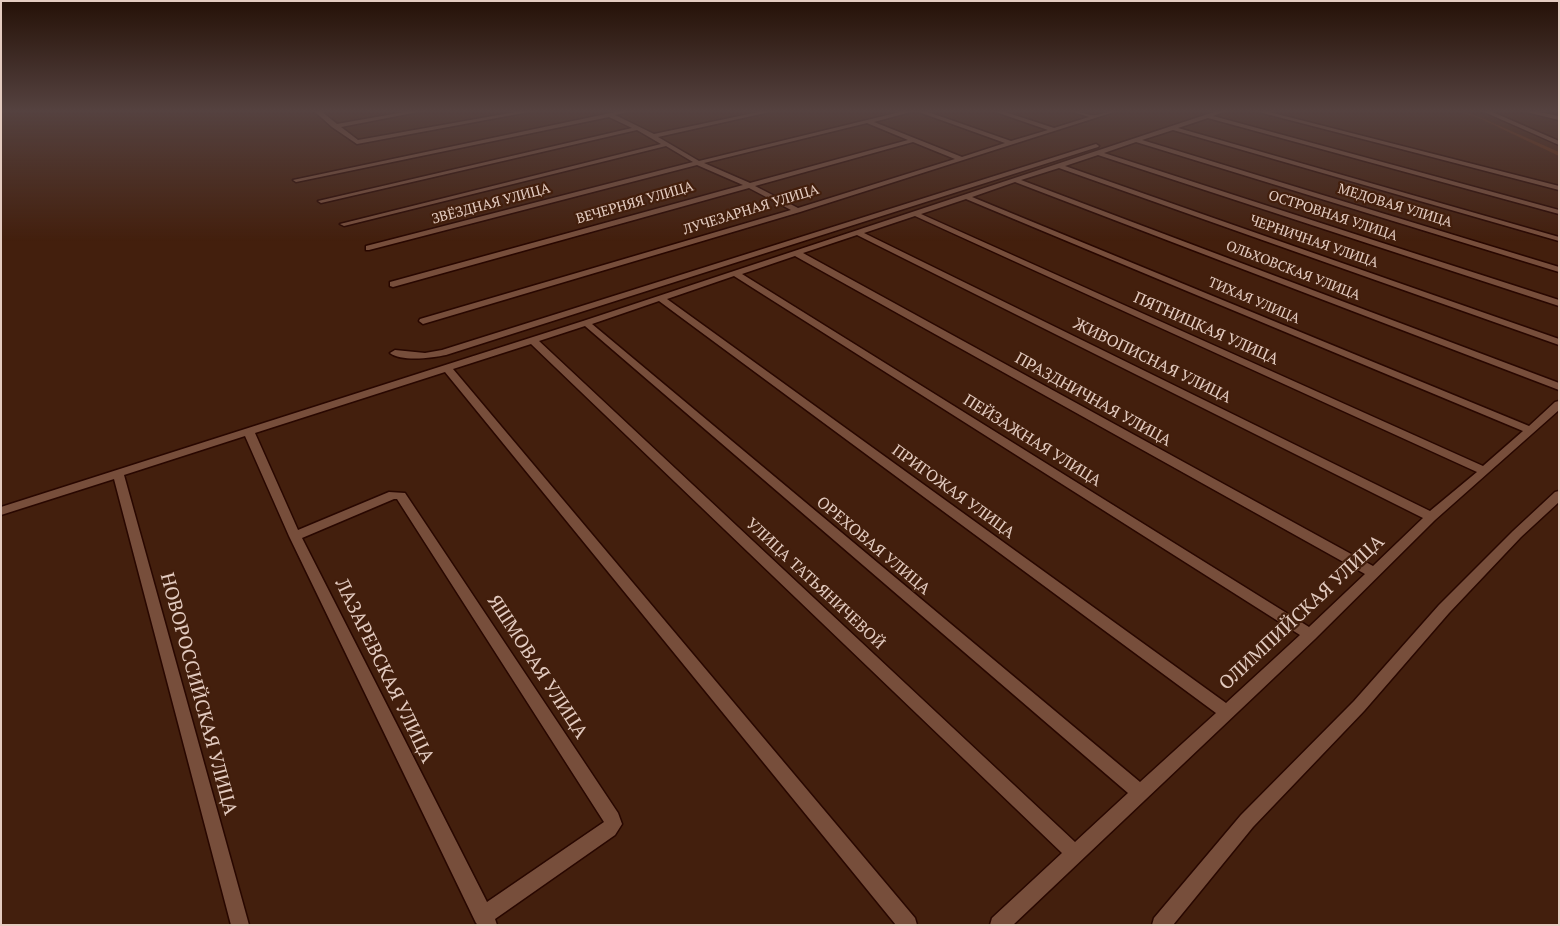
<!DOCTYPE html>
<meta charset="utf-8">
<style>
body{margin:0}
#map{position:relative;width:1560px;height:926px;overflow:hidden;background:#431f0d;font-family:"PT Serif",serif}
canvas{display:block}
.frame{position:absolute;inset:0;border:2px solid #e4ccc1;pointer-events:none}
</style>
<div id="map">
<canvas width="1560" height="926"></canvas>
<div class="frame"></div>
</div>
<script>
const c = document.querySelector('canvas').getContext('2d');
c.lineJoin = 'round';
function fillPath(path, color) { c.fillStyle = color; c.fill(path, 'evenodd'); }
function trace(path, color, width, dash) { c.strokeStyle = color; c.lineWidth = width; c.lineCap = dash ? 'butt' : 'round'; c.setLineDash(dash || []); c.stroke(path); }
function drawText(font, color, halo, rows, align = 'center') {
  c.font = font + ' "PT Serif",serif'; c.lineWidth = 4.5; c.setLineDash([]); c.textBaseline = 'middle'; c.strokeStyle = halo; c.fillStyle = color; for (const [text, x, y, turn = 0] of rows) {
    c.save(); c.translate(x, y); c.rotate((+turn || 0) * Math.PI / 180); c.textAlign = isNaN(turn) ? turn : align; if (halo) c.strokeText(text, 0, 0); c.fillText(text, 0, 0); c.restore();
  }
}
fillPath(new Path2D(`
 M 1456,111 L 1475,115 L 1559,152 L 1559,156 L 1479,118 Z`), '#622b0d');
const street = new Path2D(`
 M 314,111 L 321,111 L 337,124 L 410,111 L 423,111 L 341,127 L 358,140 L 521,111 L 534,111 L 357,144 L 332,127 Z
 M 620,111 L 632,111 L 615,115 L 654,134 L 763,111 L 774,111 L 658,137 L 699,161 L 904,111 L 914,111 L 874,122 L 962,157 L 1005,143 L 916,111 L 925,111 L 1011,141 L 1048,130 L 993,111 L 1002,111 L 1054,128 L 1089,117 L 1071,111 C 1079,111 1089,116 1096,115 C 1103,114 1109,111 1117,111 L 800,212 L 423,324 L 419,321 L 420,319 L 791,210 L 749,188 L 393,287 L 390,286 L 390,282 L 743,185 L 697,165 L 369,250 L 366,250 L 366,246 L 693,162 L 666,146 L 344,226 L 340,224 L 661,144 L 637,130 L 321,203 L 318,201 L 632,128 L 609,117 L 296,182 L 293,180 ZM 867,123 L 908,140 L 750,183 L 704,163 ZM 913,142 L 955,159 L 798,208 L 755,186 Z
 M 1217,111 L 1226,111 L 1213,116 L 1559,210 L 1559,214 L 1208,118 L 1178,128 L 1559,237 L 1559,241 L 1173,130 L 1142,140 L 1559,267 L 1559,272 L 1136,142 L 1104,153 L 1559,300 L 1559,306 L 1098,155 L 1065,166 L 1559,339 L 1559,345 L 1059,168 L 1021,180 L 1559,383 L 1559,390 L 1015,182 L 972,197 L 1529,426 L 1555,402 L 1559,401 L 1559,410 L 1435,520 L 1315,639 L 1013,925 L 990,925 L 992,918 L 1062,853 L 531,344 L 453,369 L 915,918 L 917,925 L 896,925 L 445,372 L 255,433 L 298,530 L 389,492 L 405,493 L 618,813 L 622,824 L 615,835 L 495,919 L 497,925 L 478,925 L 476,923 L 289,536 L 245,436 L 124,475 L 249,925 L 231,925 L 114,479 L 1,515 L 1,507 L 583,321 ZM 966,199 L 1523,431 L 1483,466 L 921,214 ZM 915,216 L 1477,472 L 1430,511 L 864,233 ZM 857,235 L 1423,518 L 1373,566 L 803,253 ZM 795,256 L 1365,574 L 1309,627 L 742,274 ZM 734,276 L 1300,635 L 1226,703 L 667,299 ZM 659,301 L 1216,713 L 1140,782 L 592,324 ZM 585,326 L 1128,793 L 1075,842 L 539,341 ZM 394,499 L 397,499 L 604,822 L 487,902 L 302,538 Z
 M 1255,111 L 1265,111 L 1559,186 L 1559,190 Z
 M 1482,111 L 1490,111 L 1559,141 L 1559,145 Z
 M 1522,111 L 1534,111 L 1559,116 L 1559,120 Z
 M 1096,144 L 1099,146 L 1098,147 L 446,355 C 433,358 401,362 390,353 L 395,350 L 425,353 L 442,350 Z
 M 1559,491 L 1559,502 L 1521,537 L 1449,613 L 1364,711 L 1253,827 L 1173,925 L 1152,925 L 1154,918 L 1241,815 L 1354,701 L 1439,605 L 1513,531 L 1555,492 Z`);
trace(street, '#280700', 3);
fillPath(street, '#774e3b');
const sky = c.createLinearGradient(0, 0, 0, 241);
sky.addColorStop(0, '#251107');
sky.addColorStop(0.46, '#554240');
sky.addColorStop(1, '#55424000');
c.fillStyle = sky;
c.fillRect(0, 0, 1560, 241);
drawText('14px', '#e4ccc1', '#431f0d', [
 ["ВЕЧЕРНЯЯ УЛИЦА",635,203,-16],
 ["ЗВЁЗДНАЯ УЛИЦА",491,204,-15],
 ["МЕДОВАЯ УЛИЦА",1395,206,17],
 ["ЛУЧЕЗАРНАЯ УЛИЦА",751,210,-17],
 ["ОСТРОВНАЯ УЛИЦА",1333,216,18],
 ["ЧЕРНИЧНАЯ УЛИЦА",1314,242,19],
 ["ОЛЬХОВСКАЯ УЛИЦА",1293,271,21],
 ["ТИХАЯ УЛИЦА",1254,301,23]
]);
drawText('16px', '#e4ccc1', '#431f0d', [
 ["ПЯТНИЦКАЯ УЛИЦА",1206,329,24],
 ["ЖИВОПИСНАЯ УЛИЦА",1152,361,26],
 ["ПРАЗДНИЧНАЯ УЛИЦА",1093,400,29],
 ["ПЕЙЗАЖНАЯ УЛИЦА",1032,441,32],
 ["ПРИГОЖАЯ УЛИЦА",953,492,36],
 ["ОРЕХОВАЯ УЛИЦА",873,546,40],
 ["УЛИЦА ТАТЬЯНИЧЕВОЙ",815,584,43]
]);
drawText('19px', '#e4ccc1', '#431f0d', [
 ["ОЛИМПИЙСКАЯ УЛИЦА",1302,613,-43],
 ["ЯШМОВАЯ УЛИЦА",537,667,57],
 ["ЛАЗАРЕВСКАЯ УЛИЦА",384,671,64],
 ["НОВОРОССИЙСКАЯ УЛИЦА",198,694,75]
]);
</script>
